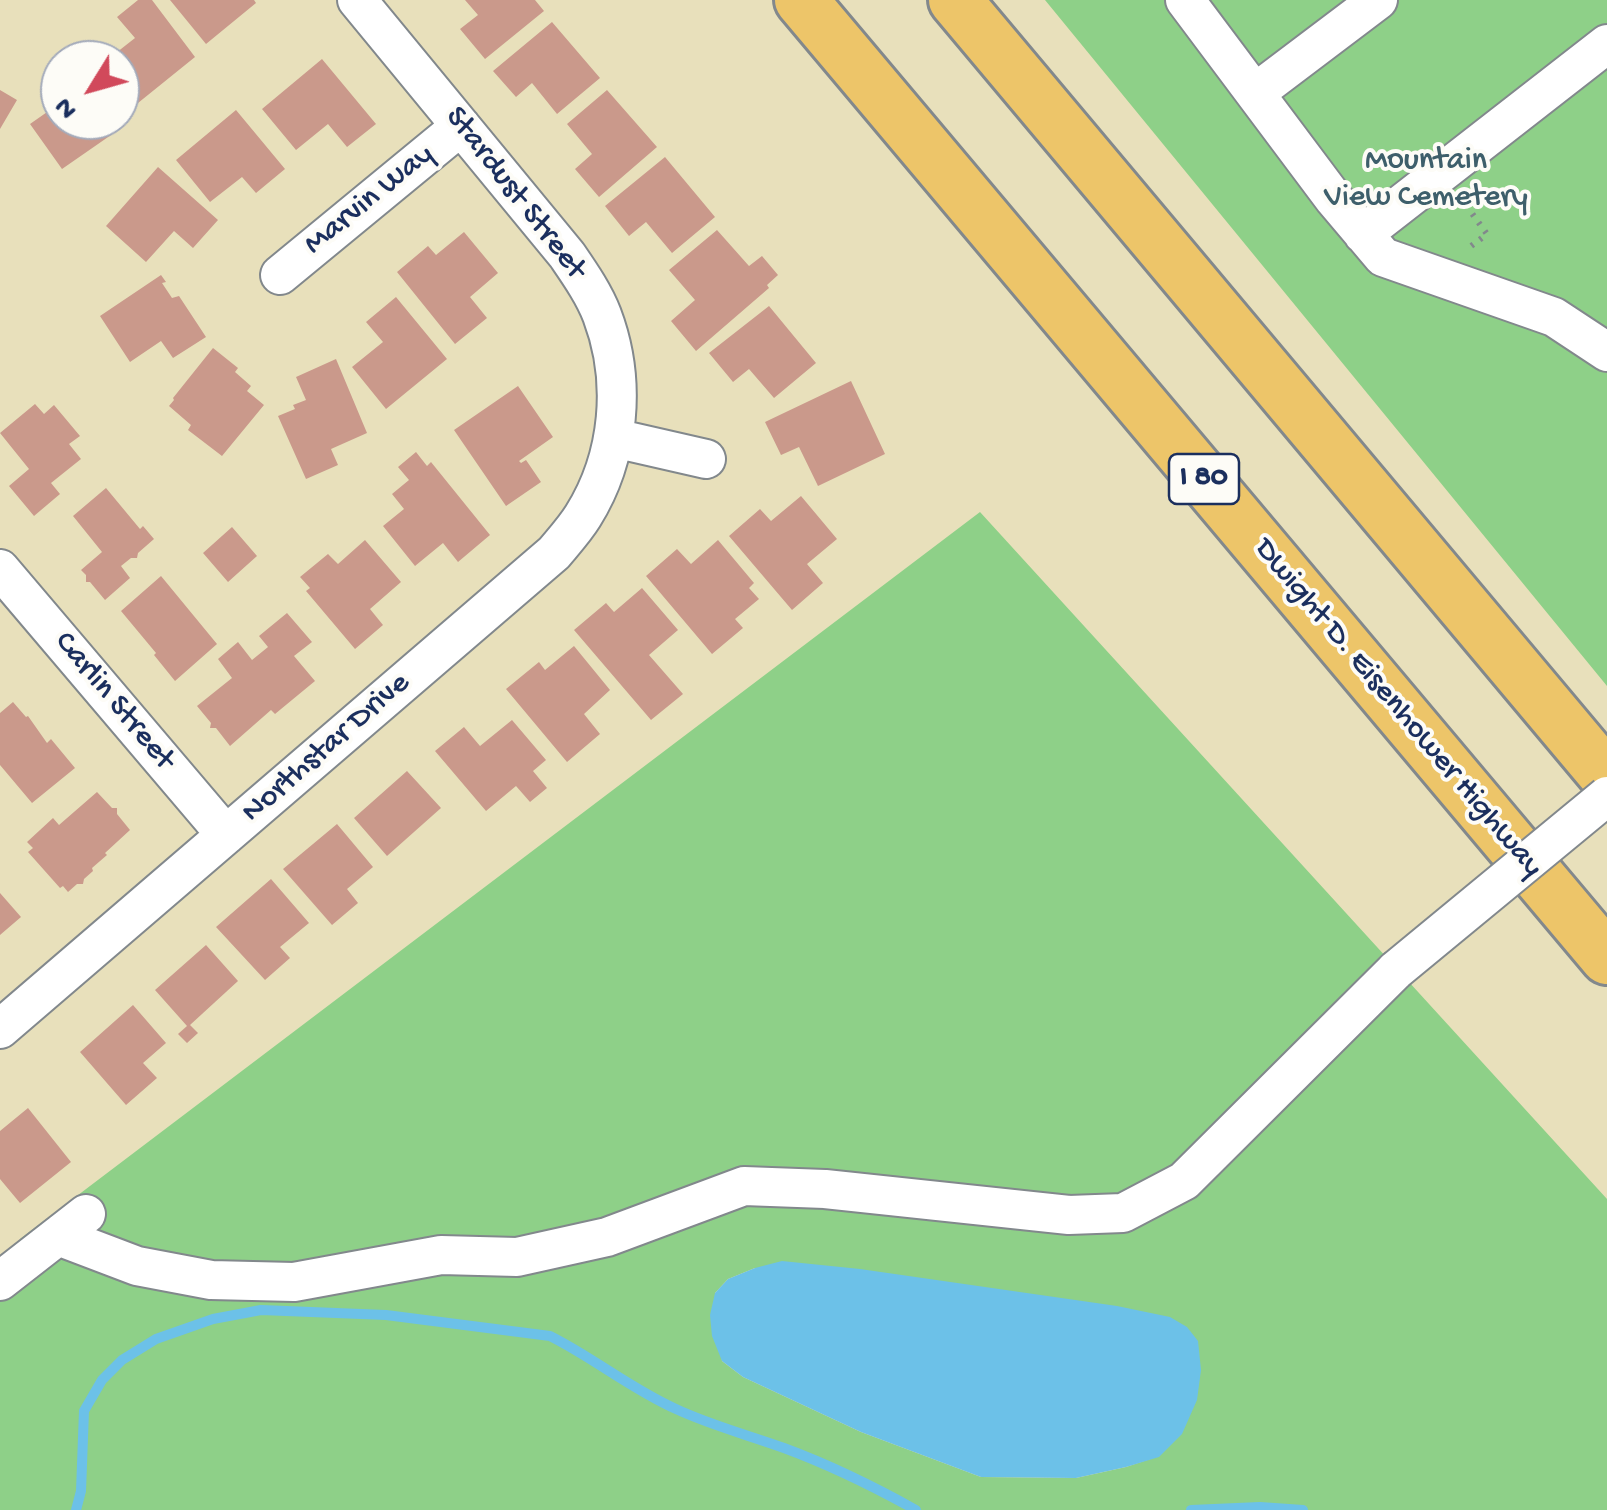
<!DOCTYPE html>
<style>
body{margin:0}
#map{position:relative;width:1607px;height:1510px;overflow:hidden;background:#e8e0bb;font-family:"Gochi Hand",sans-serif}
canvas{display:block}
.north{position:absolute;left:40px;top:40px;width:100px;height:100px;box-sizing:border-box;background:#fdfcf7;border:2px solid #a3aaba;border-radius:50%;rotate:233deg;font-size:28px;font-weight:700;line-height:40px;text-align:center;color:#1b2f5e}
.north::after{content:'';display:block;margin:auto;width:35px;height:45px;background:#d1495b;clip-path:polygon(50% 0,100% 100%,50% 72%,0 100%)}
</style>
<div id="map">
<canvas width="1607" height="1510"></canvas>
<div class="north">N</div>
</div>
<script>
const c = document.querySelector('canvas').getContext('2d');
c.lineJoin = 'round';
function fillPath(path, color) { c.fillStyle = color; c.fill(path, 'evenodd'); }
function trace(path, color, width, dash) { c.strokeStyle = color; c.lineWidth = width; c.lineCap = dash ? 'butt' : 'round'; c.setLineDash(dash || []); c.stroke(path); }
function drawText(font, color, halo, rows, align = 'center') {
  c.font = font + ' "Gochi Hand",sans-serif'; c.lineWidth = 8; c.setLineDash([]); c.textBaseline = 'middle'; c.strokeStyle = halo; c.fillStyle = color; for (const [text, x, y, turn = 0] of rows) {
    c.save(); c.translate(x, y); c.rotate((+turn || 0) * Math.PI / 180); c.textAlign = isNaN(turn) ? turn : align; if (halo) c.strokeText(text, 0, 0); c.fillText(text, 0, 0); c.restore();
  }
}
fillPath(new Path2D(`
 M 1045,0 L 1607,0 L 1607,686 Z
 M 980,512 L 1607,1199 L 1607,1510 L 0,1510 L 0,1291 L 37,1262 L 20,1239 ZM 755,1268 L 1159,1456 L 1126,1467 L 1076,1478 L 981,1477 L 861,1432 L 743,1377 L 722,1361 L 715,1293 L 728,1279 Z`), '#8ed088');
fillPath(new Path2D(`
 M 782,1261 L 860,1269 L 1117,1306 L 1170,1317 L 1187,1327 L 1198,1341 L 1201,1370 L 1197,1400 L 1182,1434 L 1159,1457 L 1126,1467 L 1076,1478 L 981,1477 L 861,1432 L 743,1377 L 722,1361 L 712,1336 L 710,1315 L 715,1293 L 728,1279 L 755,1268 Z`), '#6cc1e8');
trace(new Path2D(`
 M 76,1510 L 81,1491 L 84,1411 L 102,1380 L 122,1360 L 156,1339 L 213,1319 L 261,1310 L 386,1315 L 550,1336 C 594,1358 631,1389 676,1409 C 710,1425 748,1435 784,1448 C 830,1465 873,1486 916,1510
 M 1191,1510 L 1260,1507 L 1303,1510`), '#6cc1e8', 10);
fillPath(new Path2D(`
 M 138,0 L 152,0 L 195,57 L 138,103 L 120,81 L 120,60 L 107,60 L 135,38 L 117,17 Z
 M 170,0 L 254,0 L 256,3 L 206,44 Z
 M 465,0 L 535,0 L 544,11 L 485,59 L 460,29 L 478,15 Z
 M 552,22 L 600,78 L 557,114 L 532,83 L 516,97 L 493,71 Z
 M 322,59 L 376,124 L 347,147 L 328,124 L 296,150 L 262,109 Z
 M 0,90 L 17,100 L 0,129 Z
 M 607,90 L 657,147 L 599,197 L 575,169 L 592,154 L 567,124 Z
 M 60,103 L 60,120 L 120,120 L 124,126 L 62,169 L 30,124 Z
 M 236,110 L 285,169 L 256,193 L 242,177 L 210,202 L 176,160 Z
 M 665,157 L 715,217 L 672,253 L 646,222 L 629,236 L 605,206 Z
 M 158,167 L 218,220 L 193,248 L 174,231 L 146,262 L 106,226 Z
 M 717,230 L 749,266 L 762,256 L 778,275 L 767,285 L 769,288 L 696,351 L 671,321 L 695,300 L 669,270 Z
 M 464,232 L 498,273 L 470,297 L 487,318 L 455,344 L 397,272 L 428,246 L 436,255 Z
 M 161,275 L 166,282 L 162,283 L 172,298 L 179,296 L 206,337 L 173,358 L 161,341 L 130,362 L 100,316 Z
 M 396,297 L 447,359 L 386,409 L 352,367 L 383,342 L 366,322 Z
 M 769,306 L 816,363 L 774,398 L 749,369 L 733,382 L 709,353 Z
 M 213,348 L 238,368 L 235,372 L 251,386 L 247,391 L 264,405 L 222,456 L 188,430 L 191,425 L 169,406 L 174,400 L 173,398 Z
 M 336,359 L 367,433 L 331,449 L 338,465 L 306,479 L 278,416 L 295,409 L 293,405 L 306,400 L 296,377 Z
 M 851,381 L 885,454 L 818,486 L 799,447 L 781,455 L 765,422 Z
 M 518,386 L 553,437 L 519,461 L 521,463 L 526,460 L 541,482 L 506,506 L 454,430 Z
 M 35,404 L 44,414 L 54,405 L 80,436 L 69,444 L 81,459 L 51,483 L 60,494 L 34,516 L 9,486 L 29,469 L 0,433 Z
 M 416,452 L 427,466 L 431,462 L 490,535 L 458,562 L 443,543 L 415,566 L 383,526 L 404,509 L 392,494 L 409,480 L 398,467 Z
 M 106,488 L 140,529 L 143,526 L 154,539 L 138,553 L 137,558 L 131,558 L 121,566 L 130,578 L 105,600 L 90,582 L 86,582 L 86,575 L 81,570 L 102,552 L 73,516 Z
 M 801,496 L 837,539 L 807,564 L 823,583 L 792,610 L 729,536 L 760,509 L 771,521 Z
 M 232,527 L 257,556 L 228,582 L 203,553 Z
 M 365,540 L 401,582 L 370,609 L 383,625 L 355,649 L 306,591 L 310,588 L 300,577 L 328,554 L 338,564 Z
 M 718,540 L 754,583 L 749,588 L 759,599 L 735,619 L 743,628 L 712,654 L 646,576 L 677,549 L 691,564 Z
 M 161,576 L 217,644 L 175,681 L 154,655 L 156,653 L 121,611 Z
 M 642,588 L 678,630 L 649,655 L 683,694 L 651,720 L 574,630 L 606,603 L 614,612 Z
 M 287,613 L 312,642 L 294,656 L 315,681 L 275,714 L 271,710 L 230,746 L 216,728 L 210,728 L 211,723 L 197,706 L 232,678 L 218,659 L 238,642 L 252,660 L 268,647 L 259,636 Z
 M 574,646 L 610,690 L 584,714 L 600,734 L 567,762 L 506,689 L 539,662 L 545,670 Z
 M 13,702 L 26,717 L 28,716 L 47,743 L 51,739 L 75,768 L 32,803 L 0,765 L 0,713 Z
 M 512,720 L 546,760 L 533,771 L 547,788 L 530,802 L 516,786 L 486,811 L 435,751 L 464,727 L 480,746 Z
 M 407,771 L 441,808 L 387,856 L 354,818 Z
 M 97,792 L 112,808 L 117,808 L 117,814 L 130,830 L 105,853 L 107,855 L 92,868 L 93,871 L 84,879 L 83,884 L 77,884 L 68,892 L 63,886 L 60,888 L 28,852 L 33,848 L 27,842 L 53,818 L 59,825 Z
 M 337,824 L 373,867 L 347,889 L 358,903 L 332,925 L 283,869 Z
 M 271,879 L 309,923 L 280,947 L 290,958 L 265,980 L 216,927 Z
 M 0,893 L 21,917 L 0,935 Z
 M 206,945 L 238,981 L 190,1025 L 198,1033 L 187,1043 L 178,1034 L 187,1026 L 155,990 Z
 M 133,1005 L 166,1043 L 143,1063 L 157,1078 L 126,1105 L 80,1052 Z
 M 28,1108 L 71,1162 L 20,1203 L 0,1179 L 0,1131 Z`), '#ca998b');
const minor = new Path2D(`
 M 1185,0 L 1334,199 L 1383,257 L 1554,317 L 1607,352
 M 1255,93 L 1378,0
 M 1363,234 L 1607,44
 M 280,275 L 461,126
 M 614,438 L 706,459
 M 0,569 L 226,835
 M 0,1029 L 554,553 C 564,541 575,529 583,516 C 620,457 627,381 602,315 C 594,294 580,274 567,255 L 357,0
 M 58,1236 L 137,1266 L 211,1280 L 294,1282 L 441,1255 L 517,1257 L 607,1237 L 744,1186 L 825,1189 L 1069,1215 L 1123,1213 L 1184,1181 L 1396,970
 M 0,1281 L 86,1214`);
const highway = new Path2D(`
 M 801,0 L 1607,958
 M 955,0 L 1607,777`);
trace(minor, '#82888c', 42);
trace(highway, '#82888c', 58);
trace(new Path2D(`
 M 1460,197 L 1487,234 L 1466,250`), '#82888c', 6, [2.5, 8]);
trace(minor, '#fff', 38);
trace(highway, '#edc569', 52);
const minorBridge = new Path2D(`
 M 1396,970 L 1607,796`);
trace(minorBridge, '#82888c', 42, []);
trace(minorBridge, '#fff', 38);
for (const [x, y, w] of [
 [1204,479,70]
]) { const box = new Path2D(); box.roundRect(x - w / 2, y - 25, w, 50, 8); c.fillStyle = '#fdfcf7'; c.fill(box); trace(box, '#1b2f5e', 2.5); }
drawText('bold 30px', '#1b2f5e', null, [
 ["I 80",1204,479]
]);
drawText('32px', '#3e5f6b', '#fdfcf7', [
 ["Mountain",1426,162],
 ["View Cemetery",1426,199]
]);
drawText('32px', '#1b2f5e', '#fdfcf7', [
 ["Stardust Street",514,194,52],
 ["Marvin Way",370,201,-39],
 ["Carlin Street",113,702,50],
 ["Dwight D. Eisenhower Highway",1397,709,50],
 ["Northstar Drive",327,749,-41]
]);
</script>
